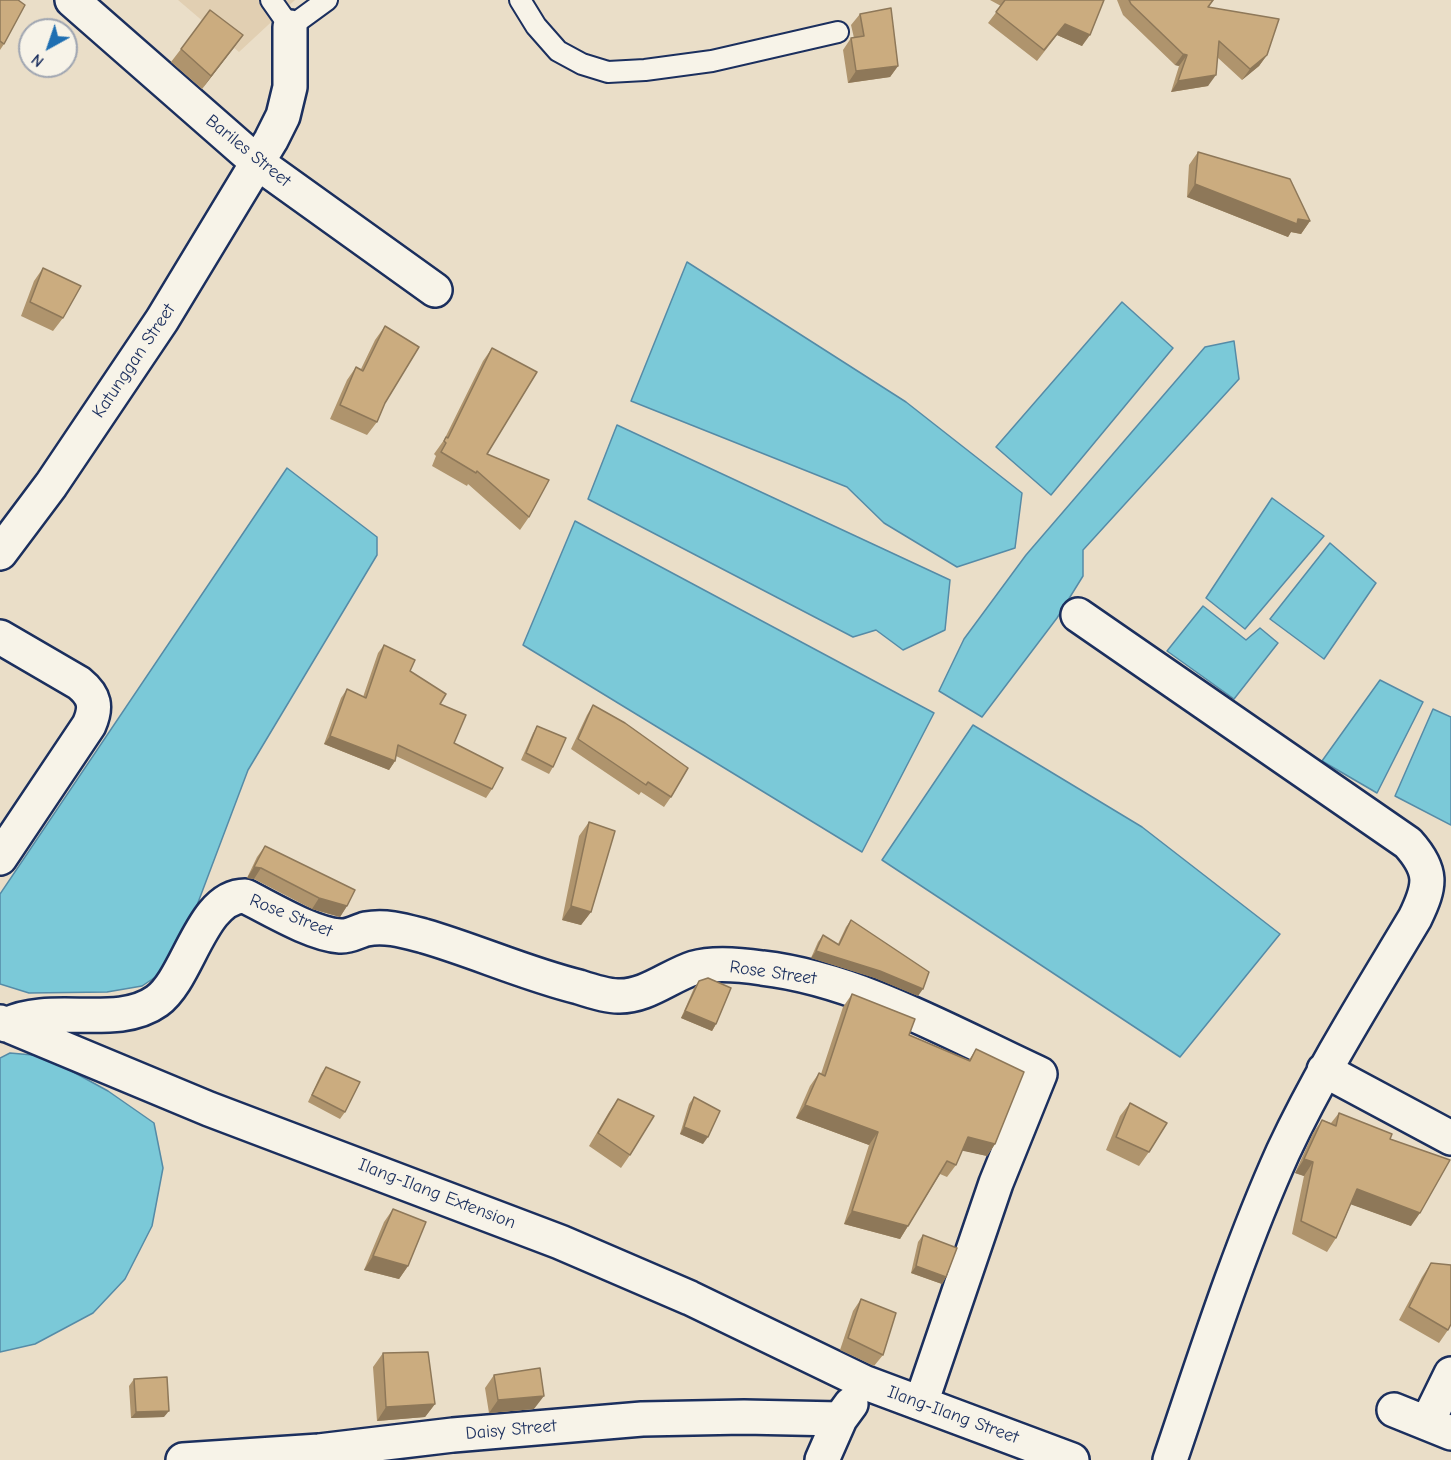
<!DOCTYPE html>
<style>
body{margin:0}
#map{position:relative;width:1451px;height:1460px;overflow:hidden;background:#eadec8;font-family:"Comic Neue",sans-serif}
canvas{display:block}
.north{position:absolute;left:18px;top:18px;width:60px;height:60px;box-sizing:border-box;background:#f7f3e8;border:2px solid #9fa5b1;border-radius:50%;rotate:220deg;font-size:16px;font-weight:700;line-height:24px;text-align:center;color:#1b2f5e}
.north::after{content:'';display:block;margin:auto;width:21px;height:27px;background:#1f6fb2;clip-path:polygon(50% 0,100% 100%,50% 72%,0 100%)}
</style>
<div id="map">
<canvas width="1451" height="1460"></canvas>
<div class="north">N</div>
</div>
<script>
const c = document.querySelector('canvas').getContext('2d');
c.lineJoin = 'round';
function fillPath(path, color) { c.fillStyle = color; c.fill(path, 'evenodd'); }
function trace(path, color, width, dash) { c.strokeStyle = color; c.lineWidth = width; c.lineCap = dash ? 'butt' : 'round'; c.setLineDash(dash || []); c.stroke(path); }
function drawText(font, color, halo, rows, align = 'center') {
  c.font = font + ' "Comic Neue",sans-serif'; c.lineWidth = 5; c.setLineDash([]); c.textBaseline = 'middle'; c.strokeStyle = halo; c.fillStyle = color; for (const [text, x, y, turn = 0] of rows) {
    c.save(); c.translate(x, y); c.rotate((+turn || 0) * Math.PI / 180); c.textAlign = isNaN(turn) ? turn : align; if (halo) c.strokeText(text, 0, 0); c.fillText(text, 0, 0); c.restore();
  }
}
fillPath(new Path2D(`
 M 178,0 L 295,0 L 239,52 Z`), '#e1cfb2');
const water = new Path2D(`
 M 687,262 L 906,402 L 1022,493 L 1015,548 L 957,567 L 884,523 L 847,487 L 631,401 Z
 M 1122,302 L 1173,348 L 1051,495 L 996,447 Z
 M 1234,341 L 1239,379 L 1083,550 L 1083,576 L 1057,618 L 982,717 L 939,691 L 964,639 L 1026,555 L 1205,347 Z
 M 617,425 L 950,580 L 945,630 L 903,650 L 876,630 L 853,637 L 588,499 Z
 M 287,468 L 377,537 L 377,555 L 248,770 L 182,945 L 166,970 L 142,986 L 107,992 L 29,993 L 0,984 L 0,894 Z
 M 1272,498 L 1324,536 L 1245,629 L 1206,598 Z
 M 575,521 L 934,713 L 862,852 L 523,645 Z
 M 1330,543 L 1376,583 L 1324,659 L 1270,619 Z
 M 1203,606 L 1246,640 L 1260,628 L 1278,643 L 1234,699 L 1167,651 Z
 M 1380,680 L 1423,702 L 1377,793 L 1322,761 Z
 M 1433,709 L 1451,717 L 1451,825 L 1395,796 Z
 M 973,725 L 1142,827 L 1280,934 L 1180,1057 L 882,860 Z
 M 10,1053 L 44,1056 L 108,1091 L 154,1123 L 163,1168 L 152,1226 L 125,1279 L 93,1313 L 35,1344 L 0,1352 L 0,1058 Z`);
fillPath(water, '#7bc9d8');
trace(water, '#558ba7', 1.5);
const service = new Path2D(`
 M 271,0 L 290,27 L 327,0
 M 520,0 L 536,26 L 558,51 L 582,64 L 608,72 L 645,70 L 712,61 L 838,32`);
const minor = new Path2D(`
 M 72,0 L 258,163 L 435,290
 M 0,553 L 51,485 L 162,320 L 271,140 L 283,116 L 290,87 L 290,27
 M 1078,615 L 1408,843 C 1433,871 1431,885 1415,918 C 1369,995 1321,1071 1283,1152 C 1238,1252 1205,1357 1170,1460
 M 0,637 L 79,683 C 95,696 97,707 89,725 L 0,858
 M 0,1022 L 209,1109 L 560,1242 L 690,1298 L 866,1383 L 1072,1460
 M 6,1025 C 51,1002 117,1030 157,1001 C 189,978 201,896 245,896 C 271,909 312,934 340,936 C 349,937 358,931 366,929 C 386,925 405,931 424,936 C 476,951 526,974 579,987 C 591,991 606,996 618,996 C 646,997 669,976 694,968 C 714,962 742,965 762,968 C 858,979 953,1034 1040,1074 L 996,1183 L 921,1403
 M 1324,1070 L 1451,1138
 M 1394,1410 L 1451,1433
 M 1427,1423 L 1451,1374
 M 183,1460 L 319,1451 L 453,1435 L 642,1419 L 744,1417 L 840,1419
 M 822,1460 L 840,1419 L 851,1404`);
trace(service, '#1b2f5e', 24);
trace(minor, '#1b2f5e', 38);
trace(service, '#f7f3e8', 20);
trace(minor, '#f7f3e8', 33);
fillPath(new Path2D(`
 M 0,0 L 4,44 L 0,50 Z
 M 990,0 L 1104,0 L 1082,46 L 1057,35 L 1037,61 L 988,23 L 1001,6 Z
 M 1117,0 L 1214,0 L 1208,7 L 1267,55 L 1259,66 L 1242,80 L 1217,57 L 1208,86 L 1171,92 L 1179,66 L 1175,65 L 1123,15 Z
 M 860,14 L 898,66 L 890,77 L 848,83 L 843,50 L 851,38 L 854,38 L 851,25 Z
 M 243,35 L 202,89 L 171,62 L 181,49 Z
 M 1198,152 L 1310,221 L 1301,234 L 1291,232 L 1288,237 L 1187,197 L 1189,165 Z
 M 43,268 L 63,318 L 53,331 L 21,316 L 34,281 Z
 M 385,326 L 385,403 L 377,422 L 367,435 L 330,419 L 347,380 L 356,367 L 361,369 L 375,340 Z
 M 492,348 L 487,454 L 529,517 L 520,530 L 468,484 L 467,486 L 432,466 L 436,456 L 434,454 L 444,440 L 483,361 Z
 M 384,645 L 410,671 L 440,704 L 454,743 L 492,789 L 486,798 L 396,756 L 395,761 L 389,770 L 324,744 L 341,698 L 347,689 L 363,697 L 378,653 Z
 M 593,705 L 671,797 L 664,807 L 641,792 L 639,795 L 571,749 L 587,715 Z
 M 537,726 L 553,767 L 549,774 L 521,760 L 533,733 Z
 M 589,822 L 591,912 L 581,925 L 562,920 L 579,836 Z
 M 265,846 L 347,906 L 340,917 L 312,909 L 254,879 L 247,878 L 257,857 Z
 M 851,920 L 918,996 L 875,978 L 811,958 L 818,942 L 823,935 L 838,944 L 846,927 Z
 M 699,981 L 716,1024 L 712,1031 L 681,1018 L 694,988 Z
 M 852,994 L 909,1035 L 969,1060 L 976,1049 L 995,1144 L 987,1156 L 962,1150 L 956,1165 L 947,1177 L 940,1174 L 900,1239 L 844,1224 L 869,1145 L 796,1118 L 810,1086 L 819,1073 L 821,1074 L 843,1007 Z
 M 326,1067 L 345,1112 L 340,1119 L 308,1102 L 321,1074 Z
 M 694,1097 L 703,1144 L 680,1134 L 689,1104 Z
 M 618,1099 L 630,1155 L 621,1168 L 589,1146 L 609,1112 Z
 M 1130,1103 L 1149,1152 L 1139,1166 L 1106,1150 L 1120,1116 Z
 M 1339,1113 L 1390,1139 L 1411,1226 L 1351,1204 L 1336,1238 L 1327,1252 L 1292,1234 L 1304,1176 L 1295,1173 L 1313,1133 L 1322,1120 L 1331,1123 Z
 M 393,1209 L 408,1266 L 399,1279 L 364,1270 L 384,1222 Z
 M 923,1235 L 946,1277 L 942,1284 L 911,1273 L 918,1242 Z
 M 1431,1263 L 1448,1330 L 1439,1343 L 1399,1320 L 1422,1277 Z
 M 861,1299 L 883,1355 L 874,1366 L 840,1350 L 853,1311 Z
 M 383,1353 L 435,1404 L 425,1417 L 377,1421 L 373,1367 Z
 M 494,1375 L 534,1409 L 489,1413 L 485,1388 Z
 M 134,1379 L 164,1417 L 131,1418 L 129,1386 Z`), '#af946d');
fillPath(new Path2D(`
 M 1065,24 L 1090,35 L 1082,46 L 1057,35 L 1037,61 Z
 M 243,35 L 233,49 L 202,89 L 211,76 Z
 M 1183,54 L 1187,55 L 1179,66 L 1175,65 Z
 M 1267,55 L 1259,66 L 1242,80 L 1250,69 Z
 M 898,66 L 890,77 L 848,83 L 856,71 Z
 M 1216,75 L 1208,86 L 1171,92 L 1178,81 Z
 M 1195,184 L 1298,219 L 1310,221 L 1301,234 L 1291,232 L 1288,237 L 1187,197 Z
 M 330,736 L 395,761 L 389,770 L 324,744 Z
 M 254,867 L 261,868 L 254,879 L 247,878 Z
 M 319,898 L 347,906 L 340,917 L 312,909 Z
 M 571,906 L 591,912 L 581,925 L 562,920 Z
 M 816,951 L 880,971 L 923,989 L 918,996 L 875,978 L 811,958 Z
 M 685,1011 L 716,1024 L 712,1031 L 681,1018 Z
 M 805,1105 L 878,1132 L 869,1145 L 796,1118 Z
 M 684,1127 L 708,1137 L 703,1144 L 680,1134 Z
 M 968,1137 L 995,1144 L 987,1156 L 959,1150 Z
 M 1304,1159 L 1313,1162 L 1304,1176 L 1295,1173 Z
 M 1357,1189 L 1420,1213 L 1411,1226 L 1347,1203 Z
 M 852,1211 L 908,1226 L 900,1239 L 844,1224 Z
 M 373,1256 L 408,1266 L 399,1279 L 364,1270 Z
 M 916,1266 L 946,1277 L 942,1284 L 911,1273 Z
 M 544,1396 L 534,1409 L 489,1413 L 498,1400 Z
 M 435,1404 L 425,1417 L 377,1421 L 386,1407 Z
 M 169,1411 L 164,1417 L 131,1418 L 136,1412 Z`), '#8e7859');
const building = new Path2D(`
 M 0,0 L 18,0 L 25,5 L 4,44 L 0,41 Z
 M 1005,0 L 1104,0 L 1090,35 L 1065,24 L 1044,50 L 996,12 Z
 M 1129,0 L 1213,0 L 1208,7 L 1279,19 L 1267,55 L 1250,69 L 1219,41 L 1216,75 L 1178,81 L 1187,55 L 1183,54 L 1131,4 Z
 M 891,8 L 898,66 L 856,71 L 851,38 L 864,36 L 860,14 Z
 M 210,10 L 243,35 L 211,76 L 181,49 Z
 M 1198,152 L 1290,179 L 1310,221 L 1298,219 L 1297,224 L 1195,184 Z
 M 43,268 L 81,286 L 63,318 L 30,302 Z
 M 385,326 L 419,347 L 385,403 L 377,422 L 340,405 L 356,367 L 363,371 Z
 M 492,348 L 537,372 L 487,454 L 549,480 L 529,517 L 477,471 L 476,473 L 441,452 L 446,443 L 444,441 L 446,437 L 448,438 Z
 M 384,645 L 415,660 L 410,671 L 446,694 L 440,704 L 466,715 L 454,743 L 503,768 L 492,789 L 398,745 L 395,761 L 330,736 L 347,689 L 366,698 Z
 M 593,705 L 625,723 L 688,768 L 671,797 L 648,782 L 646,785 L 578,739 Z
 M 537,726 L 566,738 L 553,767 L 526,753 Z
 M 589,822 L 615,831 L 591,912 L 571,906 Z
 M 265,846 L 355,890 L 347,906 L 319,898 L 261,868 L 254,867 Z
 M 851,920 L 929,972 L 923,989 L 880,971 L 816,951 L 823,935 L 839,945 Z
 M 708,978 L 731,988 L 716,1024 L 685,1011 L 699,981 Z
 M 852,994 L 915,1019 L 909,1035 L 970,1061 L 976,1049 L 1024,1072 L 995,1144 L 968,1137 L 956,1165 L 947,1161 L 908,1226 L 852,1211 L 878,1132 L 805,1105 L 819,1073 L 825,1076 Z
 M 326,1067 L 360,1082 L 345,1112 L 312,1095 Z
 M 694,1097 L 720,1111 L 708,1137 L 684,1127 Z
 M 618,1099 L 654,1116 L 630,1155 L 598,1133 Z
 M 1130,1103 L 1167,1123 L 1149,1152 L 1116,1137 Z
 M 1339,1113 L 1392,1134 L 1390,1139 L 1450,1160 L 1420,1213 L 1357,1189 L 1336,1238 L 1301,1221 L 1313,1162 L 1304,1159 L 1322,1120 L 1336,1126 Z
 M 393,1209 L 426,1222 L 408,1266 L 373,1256 Z
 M 923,1235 L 957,1248 L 946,1277 L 916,1266 Z
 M 1431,1263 L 1451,1265 L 1451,1324 L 1448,1330 L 1409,1307 Z
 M 861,1299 L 896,1313 L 883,1355 L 848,1338 Z
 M 428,1352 L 435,1404 L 386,1407 L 383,1353 Z
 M 540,1368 L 544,1396 L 498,1400 L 494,1375 Z
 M 167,1377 L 169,1411 L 136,1412 L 134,1379 Z`);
fillPath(building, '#cbac7f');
trace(building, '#8e7859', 1.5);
drawText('18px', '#1b2f5e', '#f7f3e8', [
 ["Bariles Street",248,151,39],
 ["Katunggan Street",134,361,-56],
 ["Rose Street",291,916,22],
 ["Rose Street",773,973,8],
 ["Ilang-Ilang Extension",437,1194,21],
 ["Ilang-Ilang Street",953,1415,20],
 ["Daisy Street",511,1430,-5]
]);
</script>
